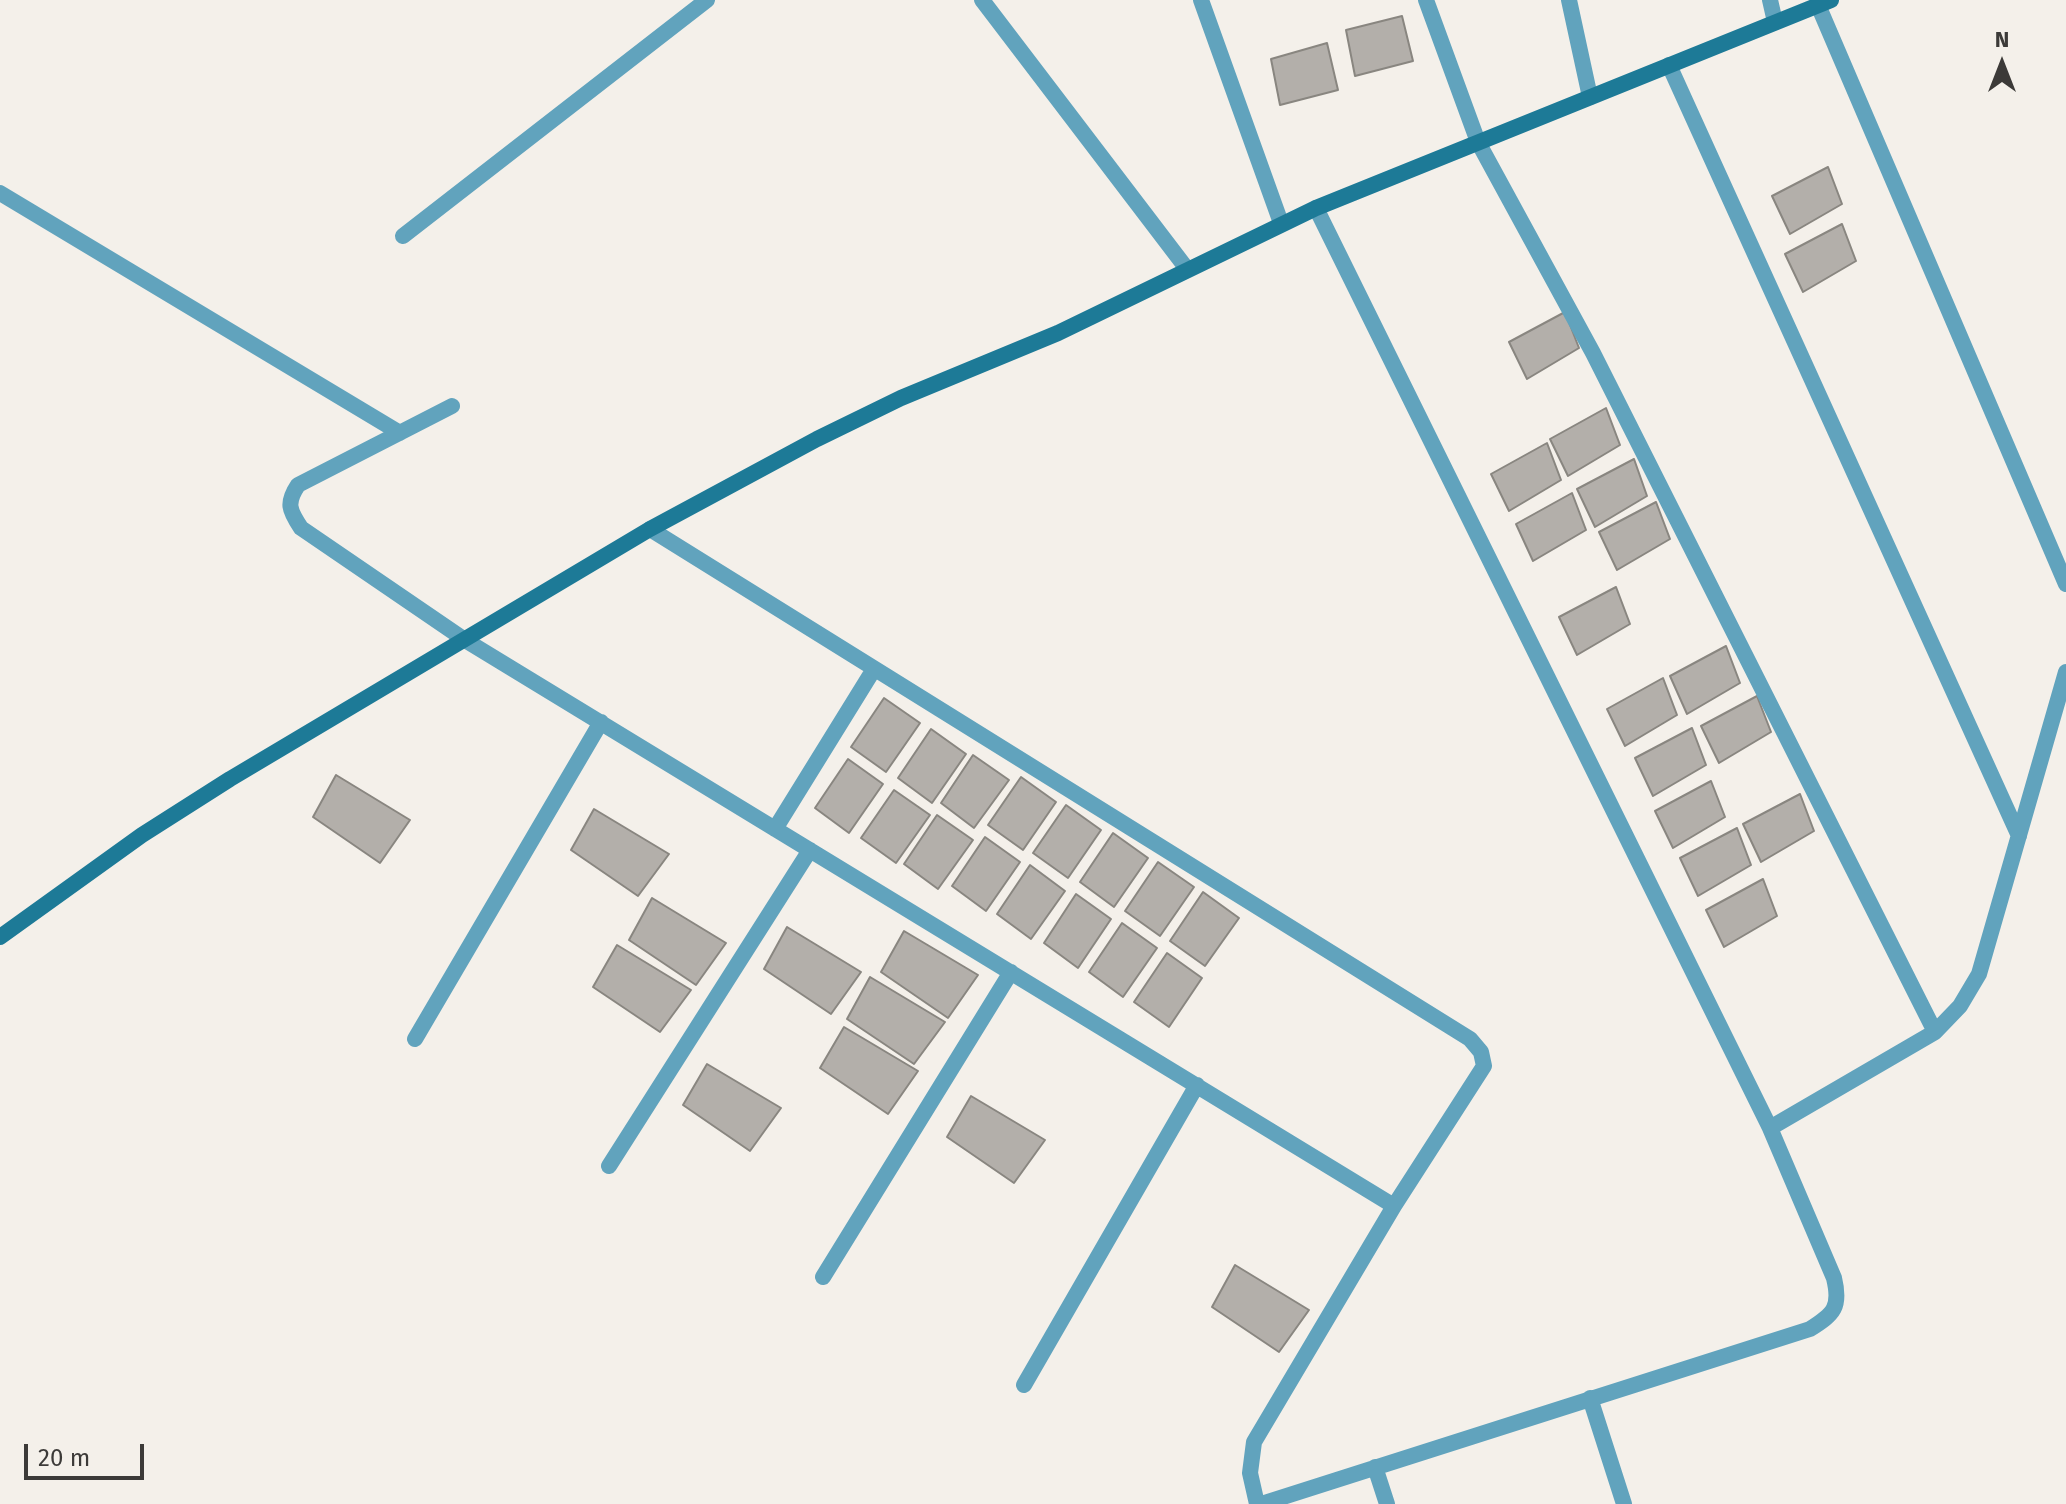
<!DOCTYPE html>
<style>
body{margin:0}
#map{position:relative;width:2066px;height:1504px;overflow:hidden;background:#f4f0ea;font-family:"Fira Sans",sans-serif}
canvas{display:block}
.north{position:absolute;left:1962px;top:24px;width:80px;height:80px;-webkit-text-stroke:6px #f4f0ea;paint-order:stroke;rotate:0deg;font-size:22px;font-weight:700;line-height:32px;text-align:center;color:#3c3a38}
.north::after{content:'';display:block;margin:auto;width:28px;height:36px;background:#3c3a38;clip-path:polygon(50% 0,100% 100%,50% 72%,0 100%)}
.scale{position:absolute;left:24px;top:1444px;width:120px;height:36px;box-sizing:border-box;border:4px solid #3c3a38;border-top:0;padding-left:10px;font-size:24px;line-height:28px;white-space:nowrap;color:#3c3a38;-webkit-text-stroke:6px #f4f0ea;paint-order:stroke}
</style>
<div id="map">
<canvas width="2066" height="1504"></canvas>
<div class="north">N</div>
<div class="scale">20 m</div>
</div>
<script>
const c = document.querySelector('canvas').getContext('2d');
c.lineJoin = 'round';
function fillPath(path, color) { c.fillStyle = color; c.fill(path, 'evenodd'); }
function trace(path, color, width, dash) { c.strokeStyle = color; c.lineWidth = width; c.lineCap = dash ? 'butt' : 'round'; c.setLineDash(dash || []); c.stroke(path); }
const building = new Path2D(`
 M 1402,16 L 1413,61 L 1355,76 L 1346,30 Z
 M 1327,43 L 1338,90 L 1280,105 L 1271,59 Z
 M 1828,167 L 1842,204 L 1790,234 L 1772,196 Z
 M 1842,224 L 1856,261 L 1803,292 L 1785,254 Z
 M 1565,312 L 1579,348 L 1527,379 L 1509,342 Z
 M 1606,408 L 1620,445 L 1568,476 L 1550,439 Z
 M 1547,443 L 1561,480 L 1509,511 L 1491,474 Z
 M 1634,459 L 1647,496 L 1595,527 L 1577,489 Z
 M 1572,493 L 1586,530 L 1533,561 L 1516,524 Z
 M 1656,502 L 1670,539 L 1617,570 L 1599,532 Z
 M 1616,587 L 1630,624 L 1577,655 L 1559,617 Z
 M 1726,646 L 1740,683 L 1687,714 L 1670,676 Z
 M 1663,678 L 1677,715 L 1625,746 L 1607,709 Z
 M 1757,696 L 1771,732 L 1719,763 L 1701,726 Z
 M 884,698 L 920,723 L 886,772 L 851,747 Z
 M 1692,728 L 1706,765 L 1653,796 L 1635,758 Z
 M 931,729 L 966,754 L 932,803 L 898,778 Z
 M 973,755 L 1009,780 L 974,828 L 941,803 Z
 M 848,759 L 883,784 L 849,833 L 815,808 Z
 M 336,775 L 410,820 L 380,863 L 313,817 Z
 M 1021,777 L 1056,802 L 1023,850 L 988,825 Z
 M 1711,781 L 1725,817 L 1673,848 L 1655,811 Z
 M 894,790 L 930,815 L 896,863 L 861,838 Z
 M 1800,794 L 1814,831 L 1761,862 L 1743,824 Z
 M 1066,805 L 1101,830 L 1068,878 L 1033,853 Z
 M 594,809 L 669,854 L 638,896 L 571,850 Z
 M 937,815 L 973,840 L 938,889 L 904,864 Z
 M 1737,828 L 1751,865 L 1698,896 L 1680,858 Z
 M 1113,833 L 1148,858 L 1114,907 L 1080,882 Z
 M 985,837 L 1020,862 L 986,911 L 952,886 Z
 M 1158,862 L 1194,887 L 1160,936 L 1125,911 Z
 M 1030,865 L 1065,891 L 1031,939 L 997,914 Z
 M 1763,879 L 1777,916 L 1724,947 L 1706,910 Z
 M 1203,892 L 1239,918 L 1205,966 L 1170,941 Z
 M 1076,894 L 1111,919 L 1078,968 L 1044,943 Z
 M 652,898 L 726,943 L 696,985 L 629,940 Z
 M 1122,923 L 1157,948 L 1123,997 L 1089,972 Z
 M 787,927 L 861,972 L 831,1014 L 764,969 Z
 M 904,931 L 978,975 L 948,1018 L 881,972 Z
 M 617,945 L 691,990 L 660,1032 L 593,987 Z
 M 1167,953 L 1202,978 L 1169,1027 L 1134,1002 Z
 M 870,977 L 945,1022 L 914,1064 L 847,1019 Z
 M 844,1027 L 918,1071 L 888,1114 L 820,1068 Z
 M 707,1064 L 781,1108 L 750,1151 L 683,1105 Z
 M 971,1096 L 1045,1140 L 1014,1183 L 947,1137 Z
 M 1235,1265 L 1309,1310 L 1279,1352 L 1212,1307 Z`);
fillPath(building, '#b3afaa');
trace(building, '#898680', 2);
trace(new Path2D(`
 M 403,236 L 707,0`), '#61a3bd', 16);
trace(new Path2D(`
 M 982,0 L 1187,269
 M 1201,0 L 1281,223
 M 1426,0 L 1478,142 L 1593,353 L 1935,1032
 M 1569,0 L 1590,97
 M 1770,0 L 1775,22
 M 1818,5 L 2066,584
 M 1669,65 L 2019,836
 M 0,193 L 400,433
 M 452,406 L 298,485 C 286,503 289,510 301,528 L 465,640 L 1394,1206 L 1254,1442 L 1250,1473 L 1257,1504
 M 650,529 L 1470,1039 L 1481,1052 L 1484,1066 L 1394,1206
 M 775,829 L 874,669
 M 415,1039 L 601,722
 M 1770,1128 L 1935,1032 L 1960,1006 L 1979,974 L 2066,672
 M 609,1166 L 810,850
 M 823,1277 L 1011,972
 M 1024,1385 L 1197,1085
 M 1590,1398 L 1624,1504
 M 1375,1467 L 1387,1504
 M 1261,1504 L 1810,1329 C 1834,1314 1841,1307 1834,1278 L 1770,1128 L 1316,208`), '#61a3bd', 16);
trace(new Path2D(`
 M 0,937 L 142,835 L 230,779 L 650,529 L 817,439 L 901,398 L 1058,333 L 1316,208 L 1831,0`), '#1d7a97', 16);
</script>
